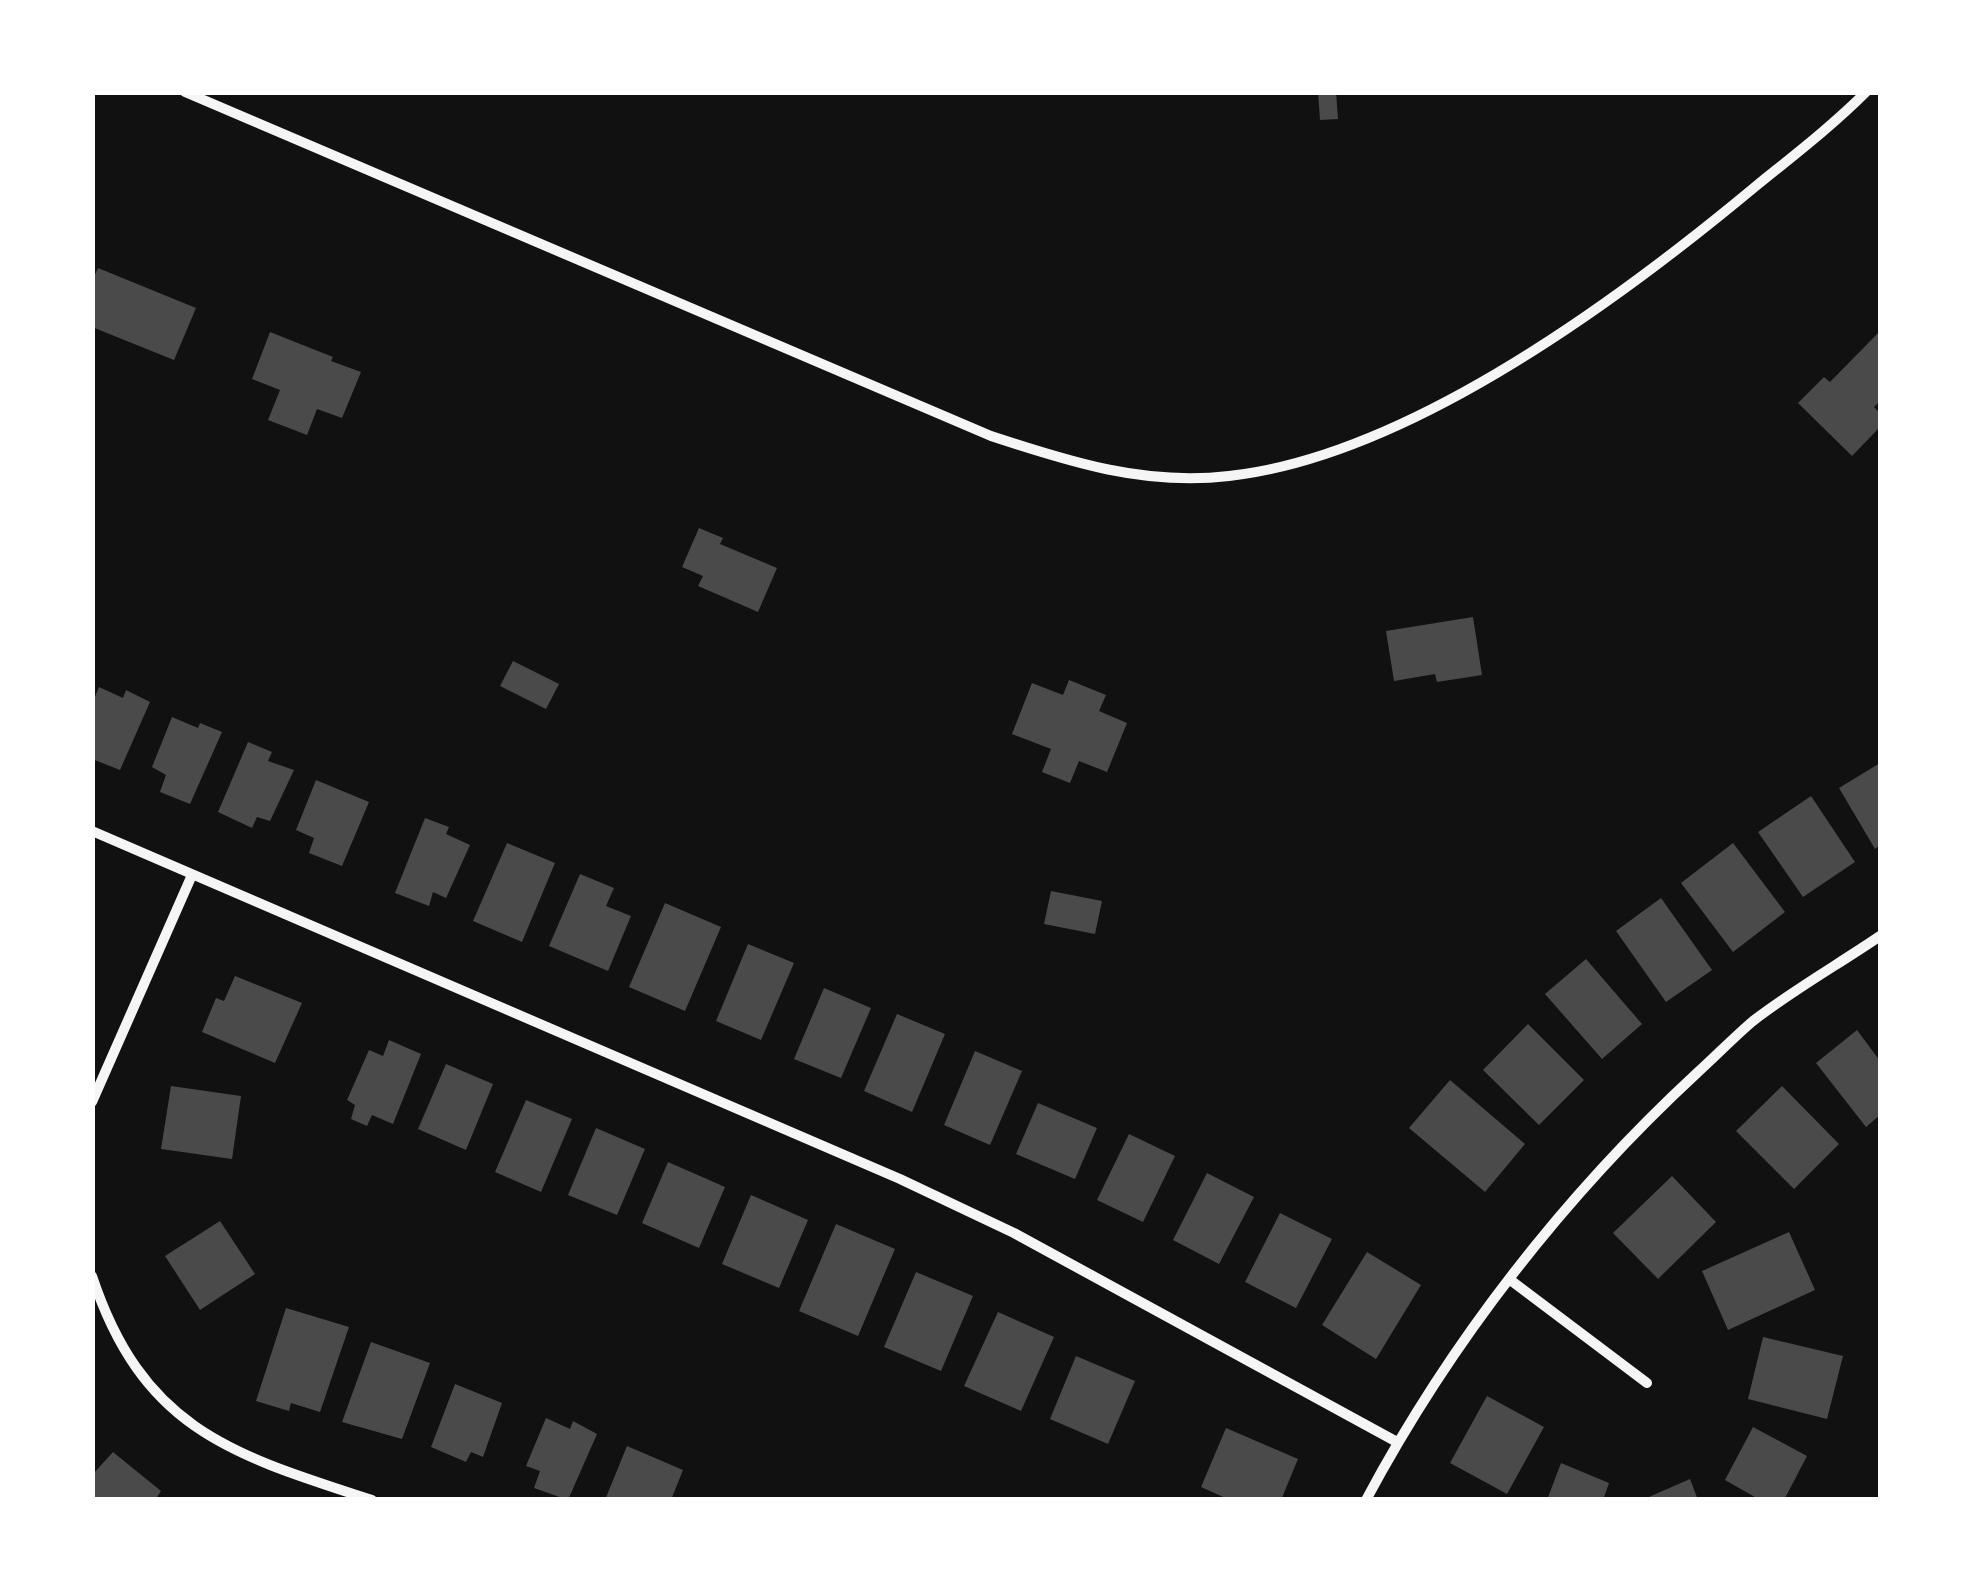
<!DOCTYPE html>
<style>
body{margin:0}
#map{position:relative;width:1973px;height:1592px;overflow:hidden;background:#111;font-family:Montserrat,sans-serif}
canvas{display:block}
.frame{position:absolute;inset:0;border:95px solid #fff;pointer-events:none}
</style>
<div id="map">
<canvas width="1973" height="1592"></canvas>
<div class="frame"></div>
</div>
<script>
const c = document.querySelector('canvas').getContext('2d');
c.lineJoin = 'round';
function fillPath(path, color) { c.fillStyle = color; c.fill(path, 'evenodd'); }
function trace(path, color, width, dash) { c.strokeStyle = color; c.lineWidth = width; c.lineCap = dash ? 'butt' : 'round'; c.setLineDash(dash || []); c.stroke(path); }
fillPath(new Path2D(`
 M 1318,92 L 1336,92 L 1338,119 L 1320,120 Z
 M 98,268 L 196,308 L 174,360 L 92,327 L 92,281 Z
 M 1880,331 L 1880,401 L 1874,407 L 1880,413 L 1880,427 L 1852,456 L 1798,403 L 1824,377 L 1830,382 Z
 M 270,332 L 333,357 L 331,361 L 361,372 L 342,418 L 317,409 L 307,435 L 268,420 L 280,390 L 252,379 Z
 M 699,528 L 723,538 L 720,544 L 777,568 L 758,612 L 698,586 L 703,576 L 682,567 Z
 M 1473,617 L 1482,675 L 1437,682 L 1435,674 L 1394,681 L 1386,631 Z
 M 513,661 L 559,684 L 546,709 L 500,686 Z
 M 1069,680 L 1106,695 L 1099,711 L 1127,723 L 1107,772 L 1079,761 L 1070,783 L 1042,772 L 1051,749 L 1012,734 L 1032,683 L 1063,695 Z
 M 99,687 L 123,698 L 126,690 L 150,702 L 120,770 L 92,759 L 92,704 Z
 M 172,717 L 198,728 L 200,723 L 222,732 L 190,804 L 160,792 L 166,775 L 152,767 Z
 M 248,742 L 272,752 L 268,761 L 294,770 L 270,821 L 257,817 L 252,828 L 218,812 Z
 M 1880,763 L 1880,845 L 1875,849 L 1839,788 Z
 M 316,780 L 369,802 L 342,866 L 309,853 L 314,838 L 296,830 Z
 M 1811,796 L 1855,862 L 1803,897 L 1758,832 Z
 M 425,818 L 449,827 L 446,834 L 470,845 L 446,898 L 433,892 L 429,906 L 395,893 Z
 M 507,843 L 555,863 L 522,942 L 473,921 Z
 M 1733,843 L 1785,912 L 1733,952 L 1681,883 Z
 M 580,874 L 614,888 L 606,906 L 631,916 L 608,971 L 549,946 Z
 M 1051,891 L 1102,901 L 1095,934 L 1044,924 Z
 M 1661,898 L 1712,970 L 1666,1002 L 1616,931 Z
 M 665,903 L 721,927 L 685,1011 L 629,987 Z
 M 748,944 L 794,963 L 761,1040 L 716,1021 Z
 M 1586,959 L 1642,1024 L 1602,1059 L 1545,994 Z
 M 235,976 L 302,1003 L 275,1063 L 202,1032 L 216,998 L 224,1001 Z
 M 824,988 L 871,1008 L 841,1078 L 794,1059 Z
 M 897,1014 L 945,1034 L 912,1112 L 864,1091 Z
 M 1528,1024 L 1584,1080 L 1539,1125 L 1483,1070 Z
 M 1857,1030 L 1880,1061 L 1880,1115 L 1866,1127 L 1816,1063 Z
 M 389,1040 L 421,1054 L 393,1124 L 372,1115 L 367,1126 L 351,1119 L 355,1105 L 347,1100 L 369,1050 L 383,1056 Z
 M 975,1051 L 1022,1071 L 990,1145 L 944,1125 Z
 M 446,1064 L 493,1084 L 466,1150 L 418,1129 Z
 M 1450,1080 L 1525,1144 L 1485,1192 L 1409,1128 Z
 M 171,1086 L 241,1096 L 232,1159 L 161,1149 Z
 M 1782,1086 L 1839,1144 L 1794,1189 L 1736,1131 Z
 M 526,1100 L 572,1119 L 541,1192 L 495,1172 Z
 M 1038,1103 L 1097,1128 L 1075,1179 L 1016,1154 Z
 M 596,1128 L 645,1149 L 617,1215 L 568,1195 Z
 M 1129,1134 L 1175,1156 L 1143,1222 L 1097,1200 Z
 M 668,1162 L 725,1187 L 699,1248 L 642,1223 Z
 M 1207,1173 L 1254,1197 L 1219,1264 L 1173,1240 Z
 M 1672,1176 L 1716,1222 L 1658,1279 L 1613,1233 Z
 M 751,1195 L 808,1220 L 779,1288 L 722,1264 Z
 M 1280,1213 L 1332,1239 L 1296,1308 L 1245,1282 Z
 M 220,1221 L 255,1274 L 200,1310 L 165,1256 Z
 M 836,1224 L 895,1249 L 858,1336 L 799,1311 Z
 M 1789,1232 L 1815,1290 L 1728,1330 L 1702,1271 Z
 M 1367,1252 L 1421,1285 L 1376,1359 L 1322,1325 Z
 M 916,1272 L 973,1296 L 941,1371 L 884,1347 Z
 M 286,1308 L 349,1327 L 320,1412 L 291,1403 L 289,1411 L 256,1401 Z
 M 998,1312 L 1054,1337 L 1021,1411 L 964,1386 Z
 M 1763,1337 L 1843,1356 L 1827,1419 L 1748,1399 Z
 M 371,1342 L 430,1363 L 402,1439 L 342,1422 Z
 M 1076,1356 L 1135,1381 L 1108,1444 L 1050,1419 Z
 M 455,1384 L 502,1403 L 483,1457 L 471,1452 L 466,1462 L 431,1447 Z
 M 1487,1396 L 1544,1427 L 1507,1494 L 1450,1463 Z
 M 546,1418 L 570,1429 L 573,1421 L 597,1434 L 568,1500 L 534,1488 L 540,1471 L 526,1466 Z
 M 1753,1427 L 1807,1456 L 1784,1500 L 1760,1500 L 1725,1480 Z
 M 1226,1428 L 1298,1459 L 1281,1500 L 1230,1500 L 1201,1487 Z
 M 627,1446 L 683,1470 L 671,1500 L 605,1500 Z
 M 113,1452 L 161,1491 L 155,1500 L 92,1500 L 92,1475 Z
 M 1561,1463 L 1609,1483 L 1603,1500 L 1547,1500 Z
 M 1690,1479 L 1698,1500 L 1642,1500 Z`), '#4a4a4a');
trace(new Path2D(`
 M 185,92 L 991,436 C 1070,462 1145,486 1229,476 C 1409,456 1619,300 1756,186 C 1793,156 1832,126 1866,92
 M 92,831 L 900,1179 L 1014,1233 L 1397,1442
 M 92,1102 L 192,875
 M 92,1276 C 143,1429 230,1454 372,1500
 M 1509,1279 L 1647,1383
 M 1366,1500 C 1451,1341 1565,1195 1697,1073 C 1716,1056 1734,1037 1753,1021 C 1793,990 1839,964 1880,936`), '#f5f5f5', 10);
</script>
